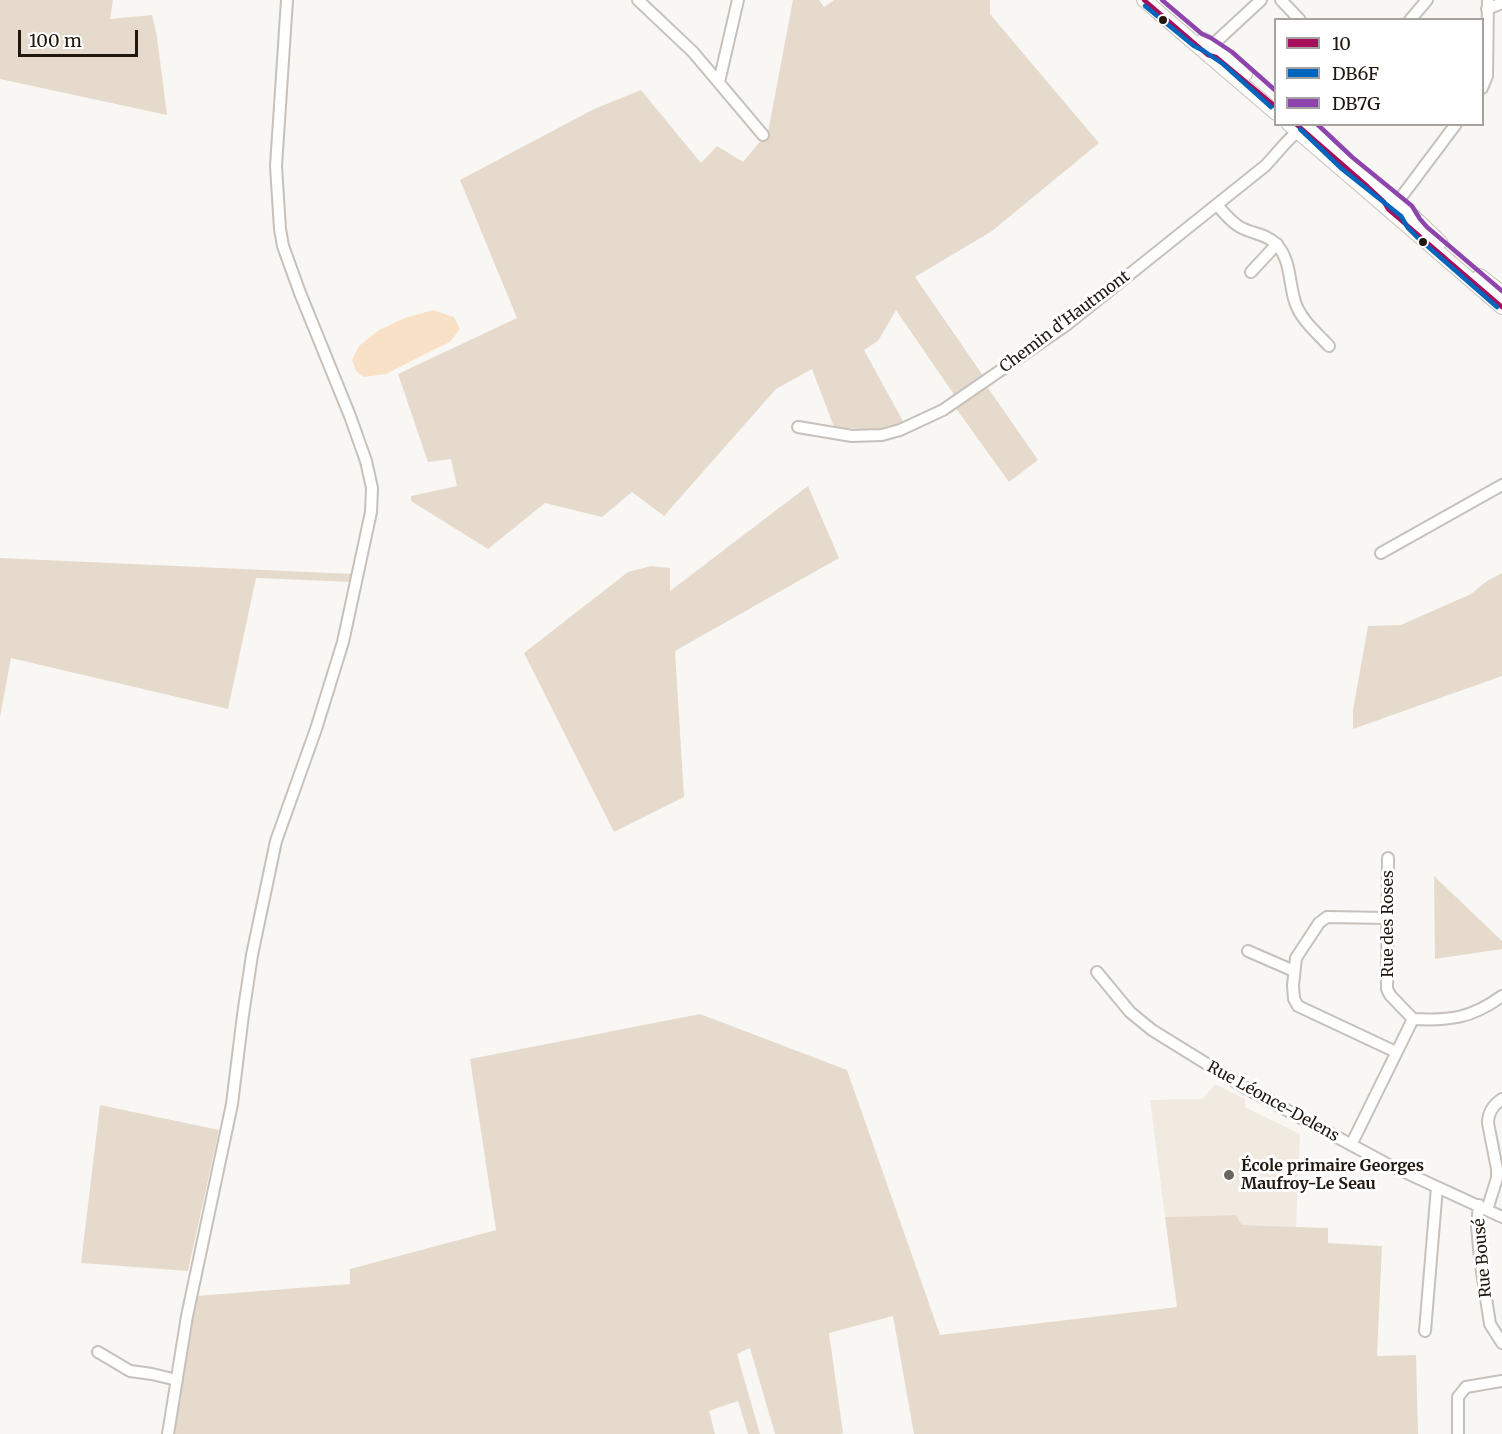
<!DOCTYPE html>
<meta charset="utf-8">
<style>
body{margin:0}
#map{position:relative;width:1502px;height:1434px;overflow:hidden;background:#f9f7f4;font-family:Merriweather,serif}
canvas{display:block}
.legend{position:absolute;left:1274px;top:18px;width:210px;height:108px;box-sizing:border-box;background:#fff;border:2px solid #a6a29f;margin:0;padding:8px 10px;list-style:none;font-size:18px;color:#20170e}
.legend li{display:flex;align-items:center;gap:12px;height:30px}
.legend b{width:30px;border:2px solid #a6a29f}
.scale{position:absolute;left:18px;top:30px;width:120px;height:27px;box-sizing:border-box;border:3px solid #20170e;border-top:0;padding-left:8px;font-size:18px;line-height:21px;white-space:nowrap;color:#20170e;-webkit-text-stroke:4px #fff;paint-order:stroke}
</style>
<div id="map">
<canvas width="1502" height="1434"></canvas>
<ul class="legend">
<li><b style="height:8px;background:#a50f5b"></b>10</li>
<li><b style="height:8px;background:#0065bd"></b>DB6F</li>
<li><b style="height:8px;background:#8e44ad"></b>DB7G</li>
</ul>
<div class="scale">100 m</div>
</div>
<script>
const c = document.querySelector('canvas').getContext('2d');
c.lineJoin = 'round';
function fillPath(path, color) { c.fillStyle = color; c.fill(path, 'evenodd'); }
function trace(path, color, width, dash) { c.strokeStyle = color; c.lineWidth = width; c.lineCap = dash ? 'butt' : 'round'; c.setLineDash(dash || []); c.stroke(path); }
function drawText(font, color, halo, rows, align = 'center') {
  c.font = font + ' Merriweather,serif'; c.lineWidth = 6; c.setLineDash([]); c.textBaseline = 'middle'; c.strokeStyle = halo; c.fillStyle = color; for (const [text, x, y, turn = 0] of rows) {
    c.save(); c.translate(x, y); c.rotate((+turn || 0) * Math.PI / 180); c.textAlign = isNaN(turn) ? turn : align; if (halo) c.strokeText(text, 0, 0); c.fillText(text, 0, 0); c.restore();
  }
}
fillPath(new Path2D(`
 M 1215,1084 L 1245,1099 L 1245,1107 L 1300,1134 L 1296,1227 L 1242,1225 L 1236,1215 L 1165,1217 L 1150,1100 L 1203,1099 Z`), '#f1eae1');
fillPath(new Path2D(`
 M 0,0 L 113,0 L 110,19 L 152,15 L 157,37 L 167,115 L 0,79 Z
 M 793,0 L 819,0 L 824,7 L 834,0 L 990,0 L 990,14 L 1099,143 L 992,231 L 915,277 L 984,377 L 955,396 L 896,310 L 878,341 L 864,350 L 904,423 L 872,430 L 834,427 L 812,369 L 776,389 L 664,516 L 632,492 L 602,517 L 545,503 L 488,549 L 411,501 L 411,496 L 457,486 L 451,459 L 428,462 L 398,374 L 517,318 L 460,180 L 594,109 L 641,90 L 701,163 L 717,146 L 743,162 L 768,132 Z
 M 986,385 L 1038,460 L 1009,482 L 955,407 Z
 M 808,486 L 839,558 L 675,651 L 684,797 L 614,832 L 524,653 L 628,572 L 651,566 L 670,568 L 670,591 Z
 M 0,558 L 353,574 L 352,582 L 256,578 L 228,709 L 11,658 L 0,717 Z
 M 1502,573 L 1502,676 L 1353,729 L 1353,710 L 1368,626 L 1401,625 L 1471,594 L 1487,581 Z
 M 1434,876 L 1502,941 L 1502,949 L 1435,959 Z
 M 700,1014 L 847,1070 L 940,1335 L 1177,1307 L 1165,1217 L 1236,1215 L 1242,1225 L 1328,1228 L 1328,1243 L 1382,1246 L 1377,1356 L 1416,1355 L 1418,1434 L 914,1434 L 893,1316 L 829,1333 L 843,1433 L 840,1434 L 775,1434 L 750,1348 L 737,1354 L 760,1434 L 748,1434 L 738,1401 L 709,1411 L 715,1434 L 174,1434 L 196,1296 L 350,1284 L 350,1269 L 496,1230 L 470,1059 Z
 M 100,1105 L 219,1130 L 188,1271 L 81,1263 Z`), '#e6dacc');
fillPath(new Path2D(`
 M 433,310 L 454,317 L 460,329 L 450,342 L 431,351 L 386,374 L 364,377 L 356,371 L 352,360 L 359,346 L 379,330 L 405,318 Z`), '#f8e1c6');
const minor = new Path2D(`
 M 638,0 L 693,52 L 763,135
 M 1281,0 L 1300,20
 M 1487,9 L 1502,3
 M 1410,20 L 1427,0
 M 1207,50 L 1261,0
 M 719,82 L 738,0
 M 1482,88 L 1487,76 L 1488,0
 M 1217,205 C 1224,213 1231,222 1240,227 C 1252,234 1268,234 1277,245 C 1291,260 1289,284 1295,302 C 1301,320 1316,332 1329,346
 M 1393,208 L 1456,124
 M 1251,272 L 1277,244
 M 798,427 L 852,436 L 882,435 L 900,430 L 943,410 L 1065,326 L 1265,166 C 1275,156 1292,133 1303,128
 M 1381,553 L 1502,485
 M 1388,858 L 1387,989 L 1390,995 L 1413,1019
 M 1388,918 L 1327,917 L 1319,923 L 1296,958 L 1293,985 L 1294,999 L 1298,1006 L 1396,1052
 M 1248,951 L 1294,971
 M 1097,972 L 1130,1012 L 1152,1030 L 1244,1087 L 1385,1163 L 1502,1217
 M 1413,1019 C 1450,1021 1472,1018 1502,996
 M 1351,1145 L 1413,1019
 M 1479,1205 L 1477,1226 L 1480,1259 L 1490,1324 L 1502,1343
 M 1487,1210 L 1497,1178 L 1497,1169 L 1488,1123 C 1488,1112 1493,1105 1502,1099
 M 1425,1331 L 1437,1187
 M 98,1352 L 130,1371 L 152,1374 L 177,1380
 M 168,1434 L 187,1316 L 232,1104 L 243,1015 L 252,955 L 276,841 L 316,729 L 343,642 L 371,512 L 372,488 L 366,461 L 350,416 L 300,293 L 283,246 L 280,229 L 276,166 L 287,0
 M 1458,1434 L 1458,1397 L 1466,1387 L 1502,1381`);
const major = new Path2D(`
 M 1144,0 L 1276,113
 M 1204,40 L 1245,74
 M 1289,124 L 1502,307
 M 1305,124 L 1347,163 L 1398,202 L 1440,242
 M 1480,276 L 1502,293`);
trace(minor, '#c6c1bb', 14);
trace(major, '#c6c1bb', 16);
trace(minor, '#fefefd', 10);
trace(major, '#fefefd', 14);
trace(new Path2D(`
 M 1144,0 L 1208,55 L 1216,57 L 1276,107
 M 1296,124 L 1366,185 L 1384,202 L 1388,209 L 1502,307`), '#a50f5b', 4.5);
trace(new Path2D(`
 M 1145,6 L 1194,46 L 1204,51 L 1223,64 L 1271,107
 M 1300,129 L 1342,169 L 1401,216 L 1408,228 L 1417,237 L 1497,307`), '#0065bd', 4.5);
trace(new Path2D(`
 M 1162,0 L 1202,34 L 1211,38 L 1232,52 L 1276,91
 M 1317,124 L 1352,157 L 1412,206 L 1420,219 L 1427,227 L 1502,291`), '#8e44ad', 4.5);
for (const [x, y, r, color] of [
 [1163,20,5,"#20170e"],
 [1423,242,5,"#20170e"],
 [1229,1175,6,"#6c655e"]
]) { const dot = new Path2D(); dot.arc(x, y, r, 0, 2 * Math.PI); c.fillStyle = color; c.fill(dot); trace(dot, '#fff', 2); }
drawText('16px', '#20170e', '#fff', [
 ["Chemin d'Hautmont",1065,322,-37],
 ["Rue des Roses",1388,924,-90],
 ["Rue Léonce-Delens",1273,1102,29],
 ["Rue Bousé",1483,1258,-95]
]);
drawText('bold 16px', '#20170e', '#fff', [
 ["École primaire Georges",1241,1166],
 ["Maufroy-Le Seau",1241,1184]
], 'left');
</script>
